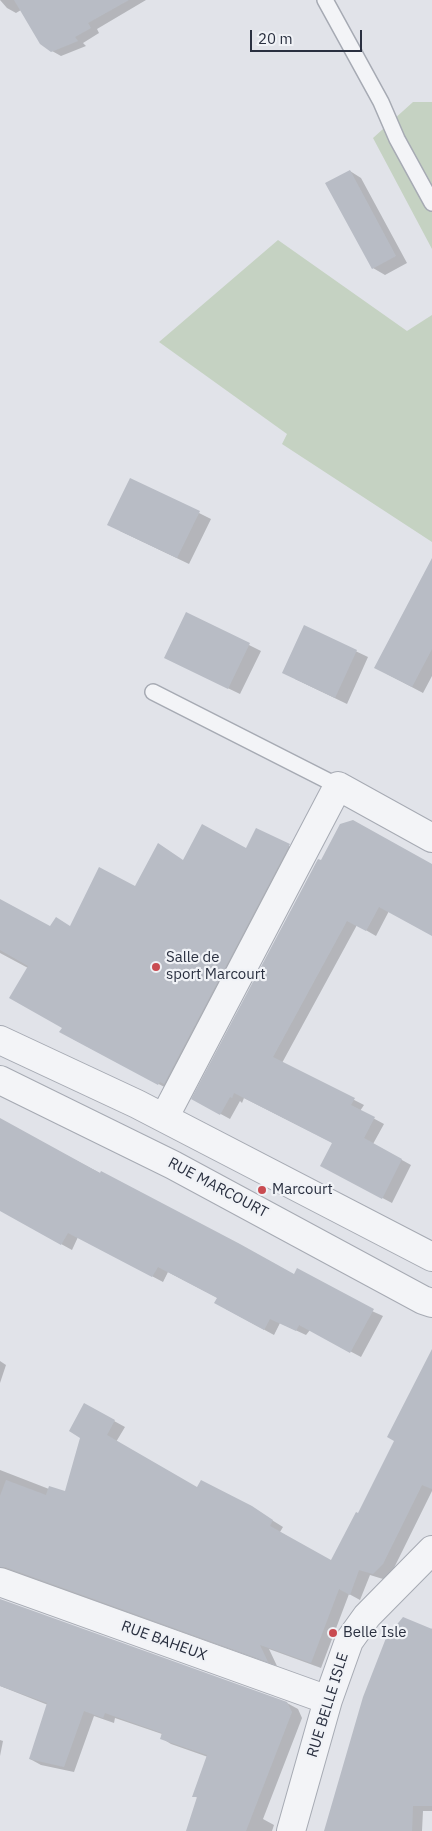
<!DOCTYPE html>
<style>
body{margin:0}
#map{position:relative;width:432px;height:1831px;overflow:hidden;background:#e1e3e9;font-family:"IBM Plex Sans",sans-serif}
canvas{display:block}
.scale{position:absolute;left:250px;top:30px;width:112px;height:22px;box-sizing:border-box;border:2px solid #2a3040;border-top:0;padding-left:6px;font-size:15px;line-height:18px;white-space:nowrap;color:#2a3040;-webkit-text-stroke:4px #f0f2f6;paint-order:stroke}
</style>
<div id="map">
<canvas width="432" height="1831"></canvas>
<div class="scale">20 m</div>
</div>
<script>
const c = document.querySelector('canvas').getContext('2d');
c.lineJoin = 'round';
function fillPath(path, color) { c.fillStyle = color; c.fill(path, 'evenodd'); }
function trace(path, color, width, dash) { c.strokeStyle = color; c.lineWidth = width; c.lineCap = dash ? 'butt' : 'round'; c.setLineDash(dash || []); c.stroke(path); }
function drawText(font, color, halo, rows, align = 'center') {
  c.font = font + ' "IBM Plex Sans",sans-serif'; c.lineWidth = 4.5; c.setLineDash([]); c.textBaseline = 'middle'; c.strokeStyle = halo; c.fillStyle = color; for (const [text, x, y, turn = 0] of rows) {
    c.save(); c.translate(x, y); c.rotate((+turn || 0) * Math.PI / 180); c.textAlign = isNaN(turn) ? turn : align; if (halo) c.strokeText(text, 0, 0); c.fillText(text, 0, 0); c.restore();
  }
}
fillPath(new Path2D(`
 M 413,102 L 432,102 L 432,249 L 373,138 Z
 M 278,240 L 407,331 L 432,315 L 432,542 L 282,444 L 287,434 L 159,342 Z`), '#c5d2c2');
fillPath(new Path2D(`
 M 0,0 L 146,0 L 97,29 L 99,33 L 83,43 L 86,46 L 61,56 L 52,51 L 21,10 L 16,13 L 7,8 Z
 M 350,171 L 361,178 L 407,263 L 385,275 L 373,268 Z
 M 199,513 L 211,519 L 189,564 L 120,531 Z
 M 432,593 L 432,676 L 423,693 L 387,674 Z
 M 187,614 L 261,651 L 240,694 L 178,664 Z
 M 305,627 L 368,657 L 347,704 L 295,679 Z
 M 289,846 L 302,853 L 172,1091 L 73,1039 L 64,1028 L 28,968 L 0,953 L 0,901 L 51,928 L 71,927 L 136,887 L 184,861 L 247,850 Z
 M 318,860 L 432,866 L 432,935 L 389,911 L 376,936 L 357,925 L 282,1063 L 364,1105 L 360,1111 L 384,1124 L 373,1144 L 411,1165 L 392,1203 L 331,1171 L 333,1143 L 244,1098 L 242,1103 L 240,1101 L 230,1119 L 193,1099 Z
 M 0,1120 L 294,1276 L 383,1316 L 361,1357 L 310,1330 L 306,1335 L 280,1323 L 274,1335 L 226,1309 L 218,1298 L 168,1272 L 163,1282 L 78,1237 L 72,1250 L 14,1218 L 0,1191 Z
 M 432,1352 L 432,1491 L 393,1570 L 383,1579 L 370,1575 L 360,1600 L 349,1594 L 321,1668 L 269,1649 L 277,1666 L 17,1573 L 9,1572 L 0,1576 L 0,1470 L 49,1489 L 66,1493 L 82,1437 L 85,1405 L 125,1427 L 116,1442 L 197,1489 L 251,1507 L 283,1527 L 280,1532 L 331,1562 L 359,1514 L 396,1441 Z
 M 0,1361 L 6,1365 L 0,1383 Z
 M 0,1600 L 287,1703 L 298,1709 L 302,1718 L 263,1819 L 274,1825 L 272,1831 L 187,1831 L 198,1798 L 194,1796 L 208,1757 L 171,1744 L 161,1738 L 162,1734 L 115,1718 L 114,1723 L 94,1716 L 74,1772 L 41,1765 L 30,1759 L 48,1705 L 0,1686 Z
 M 432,1628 L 432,1811 L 423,1811 L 422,1831 L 326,1831 Z
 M 0,1740 L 3,1741 L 0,1756 Z`), '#0003');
fillPath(new Path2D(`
 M 14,0 L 129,0 L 88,23 L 91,28 L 75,37 L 78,41 L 51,52 L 40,44 Z
 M 350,170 L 396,256 L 372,269 L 325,183 Z
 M 130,478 L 200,511 L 177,558 L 107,525 Z
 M 432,558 L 432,649 L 412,687 L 374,668 Z
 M 186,612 L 250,643 L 228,689 L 164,658 Z
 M 304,625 L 357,650 L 335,698 L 282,673 Z
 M 353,820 L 432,864 L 432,936 L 379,907 L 366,931 L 347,921 L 273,1057 L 355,1098 L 351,1105 L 375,1117 L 364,1138 L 402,1159 L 382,1199 L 320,1166 L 332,1143 L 234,1093 L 232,1098 L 230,1097 L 220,1115 L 191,1099 L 318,859 L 321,860 L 340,824 Z
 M 202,824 L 246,848 L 256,828 L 290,844 L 164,1084 L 160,1082 L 158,1085 L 59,1032 L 62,1028 L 9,998 L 28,966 L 0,950 L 0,899 L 50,926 L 56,917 L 70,926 L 99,867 L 135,886 L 158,843 L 183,860 Z
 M 0,1118 L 100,1173 L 101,1171 L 240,1244 L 294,1274 L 297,1268 L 374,1309 L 350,1353 L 299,1325 L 296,1331 L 270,1319 L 264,1330 L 214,1303 L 217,1298 L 158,1267 L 152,1277 L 68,1233 L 61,1245 L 0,1211 Z
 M 432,1349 L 432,1489 L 422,1485 L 383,1564 L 373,1574 L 359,1570 L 350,1595 L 339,1589 L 311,1663 L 260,1645 L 268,1662 L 5,1567 L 0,1567 L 0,1496 L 6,1480 L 46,1495 L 49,1486 L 65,1491 L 80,1438 L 69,1431 L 84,1403 L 115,1420 L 107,1435 L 197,1487 L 201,1480 L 252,1506 L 273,1520 L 270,1526 L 331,1560 L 356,1512 L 358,1513 L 394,1441 L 387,1437 Z
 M 0,1599 L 287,1702 L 292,1712 L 246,1831 L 186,1831 L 197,1797 L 192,1797 L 207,1755 L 160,1739 L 162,1733 L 105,1713 L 103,1718 L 84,1711 L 64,1767 L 29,1759 L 47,1703 L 0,1686 Z
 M 403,1617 L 432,1629 L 432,1806 L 413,1806 L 412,1831 L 324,1831 L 363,1697 L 386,1638 Z`), '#b8bcc5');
const lane = new Path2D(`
 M 325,0 L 381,102 L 397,139 L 432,203
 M 153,692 L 338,786`);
const street = new Path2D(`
 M 0,1040 L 137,1104 L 432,1257
 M 0,1080 L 173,1165 L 423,1300 L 432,1303
 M 164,1118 L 338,786 L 432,838
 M 0,1582 L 328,1700
 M 291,1831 L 328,1700 L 349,1641 L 367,1616 L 432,1550`);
trace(lane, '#a6aab3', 18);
trace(street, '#a6aab3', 30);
trace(lane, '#f3f4f7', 15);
trace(street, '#f3f4f7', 28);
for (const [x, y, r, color] of [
 [156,967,5,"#c94b51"],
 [262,1190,5,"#c94b51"],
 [333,1633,5,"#c94b51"]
]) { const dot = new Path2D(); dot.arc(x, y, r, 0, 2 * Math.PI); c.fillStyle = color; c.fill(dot); trace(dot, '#f0f2f6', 2); }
drawText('15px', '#2a3040', '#f0f2f6', [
 ["Salle de",166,958],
 ["sport Marcourt",166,975],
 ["Marcourt",272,1190],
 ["Belle Isle",343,1633]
], 'left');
drawText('15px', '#2a3040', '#f0f2f6', [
 ["RUE MARCOURT",218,1188,28],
 ["RUE BAHEUX",164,1641,20],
 ["RUE BELLE ISLE",328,1705,-73]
]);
</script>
